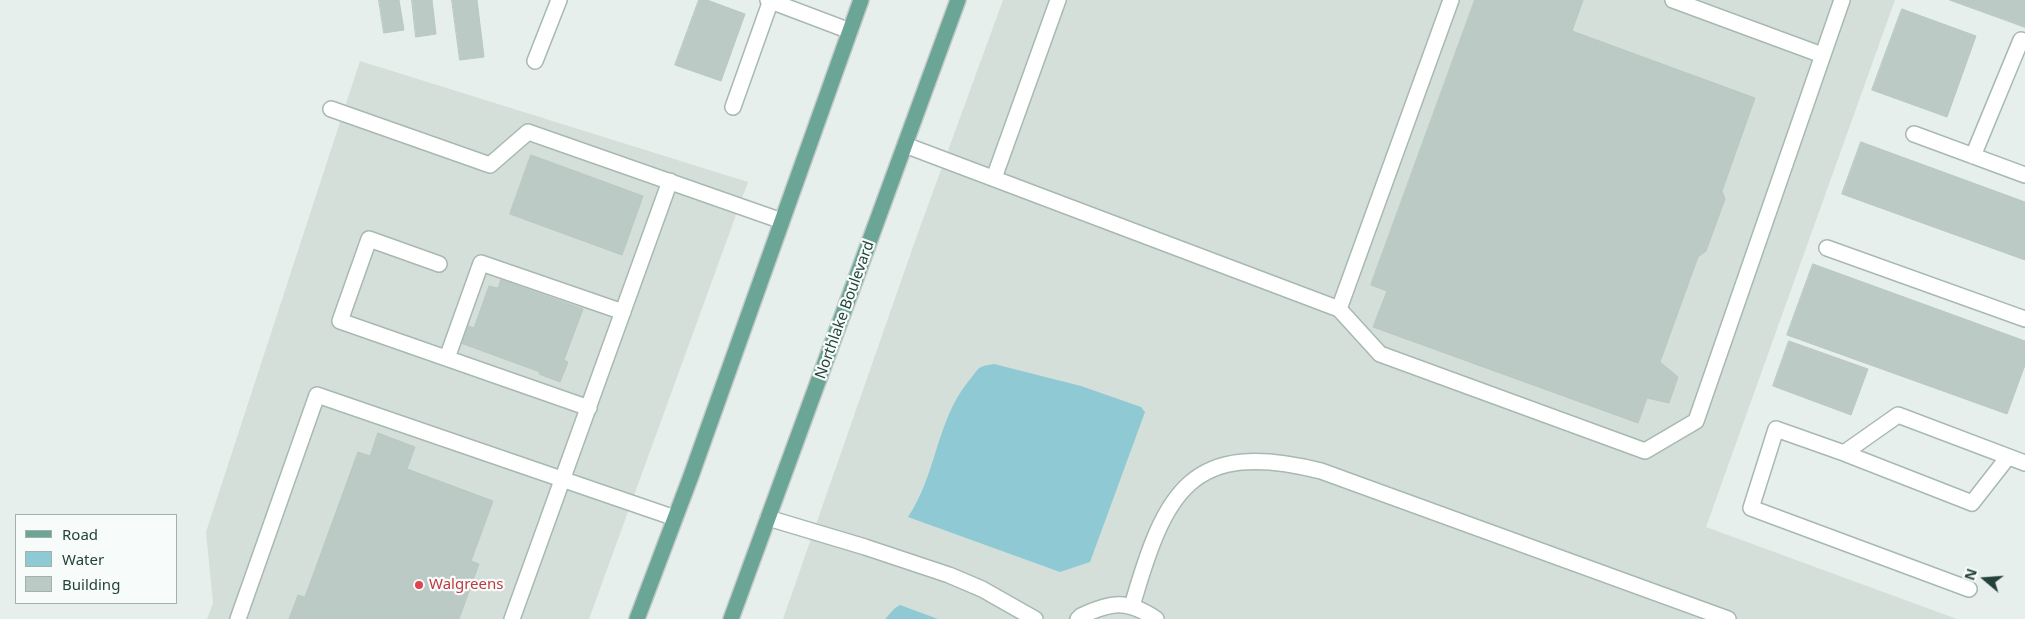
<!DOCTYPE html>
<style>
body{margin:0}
#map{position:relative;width:2025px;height:619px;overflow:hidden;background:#e6efeb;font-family:"Noto Sans",sans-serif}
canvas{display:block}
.legend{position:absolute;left:15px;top:514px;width:162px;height:90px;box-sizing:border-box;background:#f7fbf9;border:1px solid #a3b1ad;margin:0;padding:6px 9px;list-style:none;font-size:15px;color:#24423a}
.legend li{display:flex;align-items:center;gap:10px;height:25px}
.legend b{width:25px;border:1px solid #a3b1ad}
.north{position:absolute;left:1960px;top:554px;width:50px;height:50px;-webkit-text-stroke:4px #f7fbf9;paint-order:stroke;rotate:288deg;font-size:14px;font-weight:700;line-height:20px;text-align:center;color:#24423a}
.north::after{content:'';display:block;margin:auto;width:18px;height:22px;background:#24423a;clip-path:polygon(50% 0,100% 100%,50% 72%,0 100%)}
</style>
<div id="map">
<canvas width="2025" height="619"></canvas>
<ul class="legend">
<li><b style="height:6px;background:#6aa596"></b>Road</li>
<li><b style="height:14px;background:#8ec9d4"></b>Water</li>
<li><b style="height:14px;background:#bbcac4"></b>Building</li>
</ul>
<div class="north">N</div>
</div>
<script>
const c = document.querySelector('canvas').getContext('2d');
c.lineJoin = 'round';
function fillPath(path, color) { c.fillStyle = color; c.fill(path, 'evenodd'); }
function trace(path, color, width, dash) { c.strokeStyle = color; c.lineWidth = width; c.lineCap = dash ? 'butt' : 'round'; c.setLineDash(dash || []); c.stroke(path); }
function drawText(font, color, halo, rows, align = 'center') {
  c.font = font + ' "Noto Sans",sans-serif'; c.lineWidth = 4.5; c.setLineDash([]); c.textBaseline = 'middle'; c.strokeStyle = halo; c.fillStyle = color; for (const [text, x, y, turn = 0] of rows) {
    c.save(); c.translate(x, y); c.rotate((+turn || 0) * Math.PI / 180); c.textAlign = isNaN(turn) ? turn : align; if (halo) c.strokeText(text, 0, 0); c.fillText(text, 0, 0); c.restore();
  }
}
fillPath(new Path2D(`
 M 1003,0 L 1895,0 L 1706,527 L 1957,619 L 783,619 L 915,241 Z
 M 360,61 L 748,182 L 589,619 L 207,619 L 213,603 L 206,532 Z`), '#d4dfda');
fillPath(new Path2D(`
 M 994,364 L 1081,386 L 1141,407 L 1145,412 L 1090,562 L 1060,572 L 908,517 C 936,476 936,423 967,383 C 971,379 975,372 979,368 C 984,365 989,365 994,364 Z
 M 900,605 L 938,619 L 885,619 L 895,608 Z`), '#8ec9d4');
const building = new Path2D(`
 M 379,0 L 399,0 L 404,30 L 384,33 Z
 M 412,0 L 432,0 L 436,34 L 416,37 Z
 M 452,0 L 477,0 L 484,57 L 460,60 Z
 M 699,0 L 707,0 L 745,14 L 721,81 L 675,65 Z
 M 1475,0 L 1583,0 L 1572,31 L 1755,98 L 1722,191 L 1725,199 L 1706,251 L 1698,257 L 1660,362 L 1678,377 L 1669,403 L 1647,398 L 1638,423 L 1373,327 L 1387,291 L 1371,285 Z
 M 1950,0 L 2025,0 L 2025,27 Z
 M 1902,9 L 1976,36 L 1947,117 L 1872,90 Z
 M 1861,142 L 2025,202 L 2025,260 L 1842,194 Z
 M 531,155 L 643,196 L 622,255 L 510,214 Z
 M 1813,264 L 2025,341 L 2025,365 L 2007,414 L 1787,335 Z
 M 501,280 L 583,309 L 564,360 L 568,362 L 560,382 L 539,374 L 540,372 L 458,342 L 464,324 L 474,328 L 489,286 L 498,288 Z
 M 1789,341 L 1868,369 L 1851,415 L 1773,386 Z
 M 378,433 L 415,447 L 407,469 L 493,501 L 471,561 L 479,564 L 459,619 L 289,619 L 298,595 L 305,597 L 358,452 L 370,456 Z`);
fillPath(building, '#bbcac4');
trace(building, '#b8c9c2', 1);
const minor = new Path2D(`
 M 768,0 L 850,31
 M 1451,0 L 1339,309 L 1380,354 L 1645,451 L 1696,421 L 1842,0
 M 1673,0 L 1822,55
 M 535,61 L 559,0
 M 733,107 L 771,0
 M 331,109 L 490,165 L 528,132 L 782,221
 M 1914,134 L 2025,175
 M 905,145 L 1339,309
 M 1973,156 L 2021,40 L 2025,42
 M 994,178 L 1058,0
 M 1827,248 L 2025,319
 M 439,264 L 369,239 L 340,321 L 589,408
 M 447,358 L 481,263 L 623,312
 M 1844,453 L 1972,503 L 2008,457
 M 768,518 L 865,547 L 949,575 L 982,589 L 1035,619
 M 1969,589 L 1751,508 L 1776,429 L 1844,453 L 1898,415 L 2025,463
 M 1132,606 C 1165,492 1190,438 1321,471 L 1728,619
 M 238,619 L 317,395 L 675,518
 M 512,619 L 670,181
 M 1078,619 L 1081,616 C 1111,602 1127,599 1156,619`);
const major = new Path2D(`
 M 637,619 L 691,476 L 861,0
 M 731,619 L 958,0`);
trace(minor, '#a8b8b2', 18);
trace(major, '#c2cac8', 18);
trace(minor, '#fff', 15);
trace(major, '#6aa596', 15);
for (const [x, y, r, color] of [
 [419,585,5,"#e0444e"]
]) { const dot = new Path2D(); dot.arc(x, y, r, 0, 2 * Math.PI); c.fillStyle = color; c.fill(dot); trace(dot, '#f7fbf9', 2); }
drawText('15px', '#24423a', '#f7fbf9', [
 ["Northlake Boulevard",845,310,-70]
]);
drawText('15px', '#be3a42', '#f7fbf9', [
 ["Walgreens",429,585]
], 'left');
</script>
